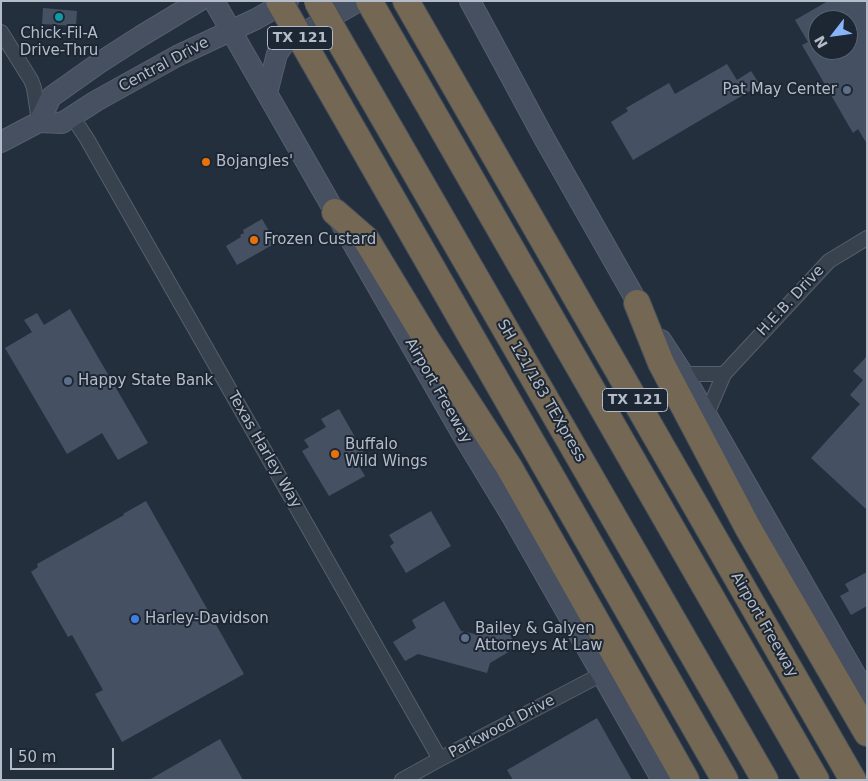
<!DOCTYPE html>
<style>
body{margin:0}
#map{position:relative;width:868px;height:781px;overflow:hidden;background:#242f3e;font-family:"DejaVu Sans",sans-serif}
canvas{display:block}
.frame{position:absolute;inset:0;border:2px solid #b4bcc9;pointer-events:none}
.north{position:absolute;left:808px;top:10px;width:50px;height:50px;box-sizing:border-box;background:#1d2633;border:1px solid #59626f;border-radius:50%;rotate:240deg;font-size:14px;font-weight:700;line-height:20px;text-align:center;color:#b4bcc9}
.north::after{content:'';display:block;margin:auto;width:18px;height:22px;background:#8ab4f8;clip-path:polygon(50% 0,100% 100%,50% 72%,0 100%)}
.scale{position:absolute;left:10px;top:748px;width:104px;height:22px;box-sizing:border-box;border:2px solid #b4bcc9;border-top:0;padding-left:6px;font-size:15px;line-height:18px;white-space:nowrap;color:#b4bcc9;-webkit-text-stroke:4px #1d2633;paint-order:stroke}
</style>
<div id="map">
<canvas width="868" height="781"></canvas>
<div class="frame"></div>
<div class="north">N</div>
<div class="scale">50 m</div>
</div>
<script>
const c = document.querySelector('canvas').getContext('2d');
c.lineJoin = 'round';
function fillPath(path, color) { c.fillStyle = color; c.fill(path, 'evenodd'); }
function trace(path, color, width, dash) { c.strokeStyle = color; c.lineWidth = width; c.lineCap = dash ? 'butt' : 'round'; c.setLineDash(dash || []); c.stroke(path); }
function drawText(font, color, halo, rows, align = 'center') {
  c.font = font + ' "DejaVu Sans",sans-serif'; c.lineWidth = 4; c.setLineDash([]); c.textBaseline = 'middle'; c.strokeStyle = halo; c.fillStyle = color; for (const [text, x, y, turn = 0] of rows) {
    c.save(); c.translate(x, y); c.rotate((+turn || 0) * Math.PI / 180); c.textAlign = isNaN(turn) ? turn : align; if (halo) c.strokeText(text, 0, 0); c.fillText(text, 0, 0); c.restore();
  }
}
fillPath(new Path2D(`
 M 828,1 L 867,1 L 867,144 L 858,129 L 853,133 L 802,45 L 808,42 L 795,20 ZM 818,20 L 848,20 L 848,50 L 818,50 Z
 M 43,8 L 77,11 L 76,26 L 42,24 Z
 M 727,64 L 737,80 L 751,71 L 760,85 L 633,160 L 611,122 L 628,111 L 626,108 L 669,83 L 675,94 Z
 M 262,219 L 272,236 L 270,237 L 274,244 L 237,265 L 226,246 L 241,237 L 240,235 L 244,233 L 243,230 Z
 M 70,309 L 148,443 L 118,460 L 102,433 L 67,454 L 5,348 L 32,332 L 24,320 L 37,313 L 44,325 Z
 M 867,356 L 867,510 L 811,458 L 860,404 L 850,395 L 863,380 L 853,371 Z
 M 339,409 L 367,458 L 357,463 L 365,476 L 329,496 L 302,451 L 309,447 L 304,440 L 326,427 L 321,419 Z
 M 146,501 L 244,674 L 122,742 L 95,694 L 103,690 L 72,635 L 68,637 L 31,572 L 38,567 L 37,564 L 124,515 L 123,514 Z
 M 431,511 L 451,546 L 406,573 L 390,546 L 394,543 L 389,535 Z
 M 867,572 L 867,606 L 851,615 L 840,596 L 849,591 L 845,584 Z
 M 444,601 L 461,631 L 475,634 L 501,619 L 517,647 L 490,663 L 487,673 L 418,654 L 405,661 L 393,642 L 416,628 L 412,620 Z
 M 597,718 L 632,780 L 513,780 L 507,770 Z
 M 220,739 L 243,780 L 149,780 Z`), '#455162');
const street = new Path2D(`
 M 1,32 L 31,80 L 34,88 L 39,121
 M 72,116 L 87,139 L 440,759
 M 683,374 L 724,374
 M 706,416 L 724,374 L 829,261 L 867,238
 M 402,780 L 440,759 L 602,674`);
const secondary = new Path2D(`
 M 214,1 L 461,432 L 513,518 L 662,780
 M 470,1 L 544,138 L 644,314
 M 267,93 L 277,54 L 284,44 L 359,1
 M 39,122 L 51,97 L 99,63 L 141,36 L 199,1
 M 1,142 L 39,122 L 62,123 L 96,101 L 177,56 L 256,19 L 288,1
 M 661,340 L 683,374 L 867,695`);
const highway = new Path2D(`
 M 369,1 L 816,780
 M 406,1 L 853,780
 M 332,28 L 765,780
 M 321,74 L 725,780
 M 335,212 L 366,239 L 427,340 L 509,467 L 686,780
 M 637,303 L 661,363 L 748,528 L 867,733`);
trace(street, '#565f6c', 16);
trace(secondary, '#565f6c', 22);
trace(highway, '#434c59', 28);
trace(street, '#38414e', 14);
trace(secondary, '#465061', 20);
trace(highway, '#746855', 26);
const highwayBridge = new Path2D(`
 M 279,1 L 321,74
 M 317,1 L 332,28`);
trace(highwayBridge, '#434c59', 28, []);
trace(highwayBridge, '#746855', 26);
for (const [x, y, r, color] of [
 [59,17,5,"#0f9aa8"],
 [847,90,5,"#5c6f8a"],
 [206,162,5,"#e8710a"],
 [254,240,5,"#e8710a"],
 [68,381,5,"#5c6f8a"],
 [335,454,5,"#e8710a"],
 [135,619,5,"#3f7fe0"],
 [465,638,5,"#5c6f8a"]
]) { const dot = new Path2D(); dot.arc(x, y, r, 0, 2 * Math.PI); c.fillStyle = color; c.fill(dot); trace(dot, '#1d2633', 2); }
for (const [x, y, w] of [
 [300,38,65],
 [635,400,65]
]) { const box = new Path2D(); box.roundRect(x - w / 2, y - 11.5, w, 23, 4); c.fillStyle = '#1d2633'; c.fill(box); trace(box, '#b4bcc9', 1); }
drawText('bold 14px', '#b4bcc9', null, [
 ["TX 121",300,38],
 ["TX 121",635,400]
]);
drawText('15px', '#b4bcc9', '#1d2633', [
 ["Chick-Fil-A",59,34,"center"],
 ["Drive-Thru",59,51,"center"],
 ["Pat May Center",837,90,"right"],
 ["Bojangles'",216,162],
 ["Frozen Custard",264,240],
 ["Happy State Bank",78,381],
 ["Buffalo",345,445],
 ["Wild Wings",345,462],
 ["Harley-Davidson",145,619],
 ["Bailey & Galyen",475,629],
 ["Attorneys At Law",475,646]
], 'left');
drawText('15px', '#b4bcc9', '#1d2633', [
 ["Central Drive",164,65,-28],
 ["H.E.B. Drive",791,301,-47],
 ["Airport Freeway",438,391,60],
 ["SH 121/183 TEXpress",541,391,60],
 ["Texas Harley Way",264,450,60],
 ["Airport Freeway",764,625,60],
 ["Parkwood Drive",502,727,-28]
]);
</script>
